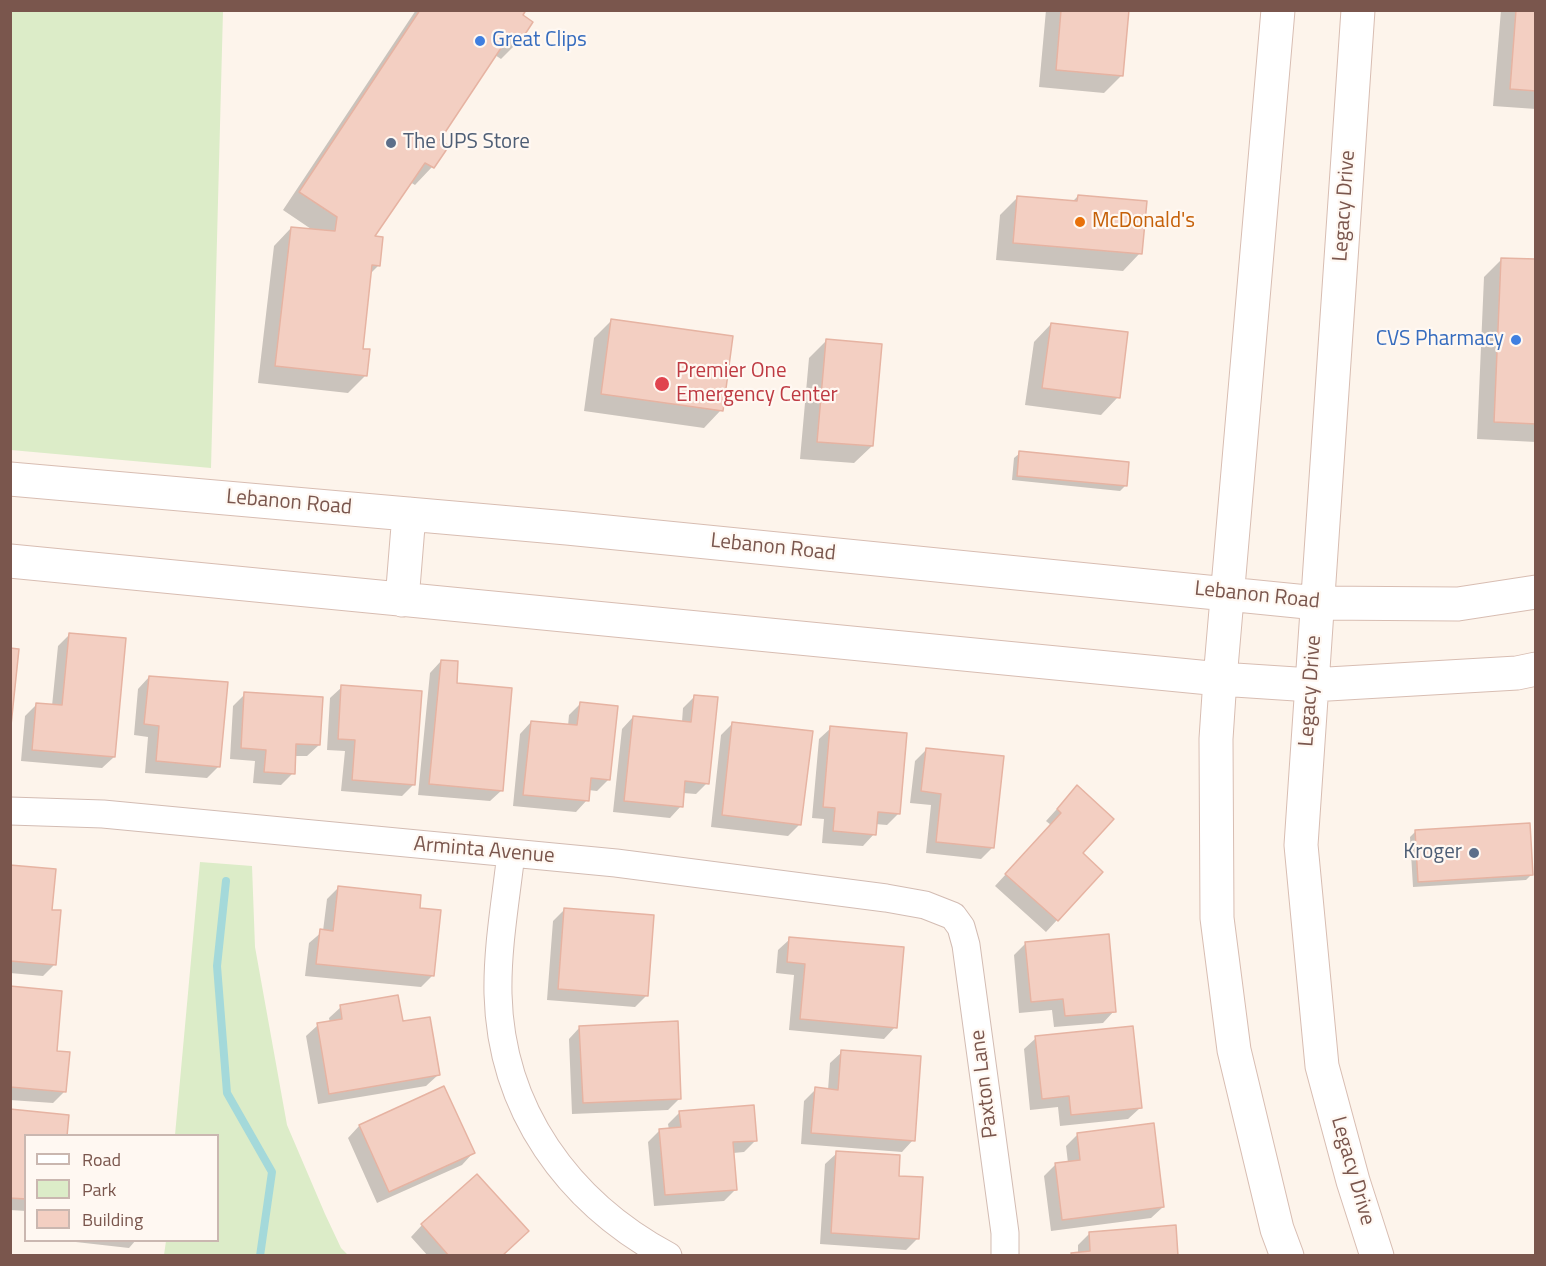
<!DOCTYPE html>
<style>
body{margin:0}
#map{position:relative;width:1546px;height:1266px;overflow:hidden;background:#fdf4eb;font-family:"Titillium Web",sans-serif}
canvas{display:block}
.frame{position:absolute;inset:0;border:12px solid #7a564d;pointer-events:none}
.legend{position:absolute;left:24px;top:1134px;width:195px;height:108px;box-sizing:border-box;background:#fff8f2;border:2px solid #cab7b0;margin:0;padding:8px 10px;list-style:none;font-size:18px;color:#7a564d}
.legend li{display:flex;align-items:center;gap:12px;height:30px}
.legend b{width:30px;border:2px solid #cab7b0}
</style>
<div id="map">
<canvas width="1546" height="1266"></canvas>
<div class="frame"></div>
<ul class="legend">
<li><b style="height:8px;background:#fff"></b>Road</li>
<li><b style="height:16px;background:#dcecc8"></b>Park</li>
<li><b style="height:16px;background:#f3cfc2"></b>Building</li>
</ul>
</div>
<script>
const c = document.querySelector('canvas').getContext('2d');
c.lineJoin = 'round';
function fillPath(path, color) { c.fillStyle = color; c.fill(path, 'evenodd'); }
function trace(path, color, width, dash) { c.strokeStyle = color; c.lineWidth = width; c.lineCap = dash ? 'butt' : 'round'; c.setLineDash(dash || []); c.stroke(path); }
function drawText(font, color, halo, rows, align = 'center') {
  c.font = font + ' "Titillium Web",sans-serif'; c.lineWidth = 4.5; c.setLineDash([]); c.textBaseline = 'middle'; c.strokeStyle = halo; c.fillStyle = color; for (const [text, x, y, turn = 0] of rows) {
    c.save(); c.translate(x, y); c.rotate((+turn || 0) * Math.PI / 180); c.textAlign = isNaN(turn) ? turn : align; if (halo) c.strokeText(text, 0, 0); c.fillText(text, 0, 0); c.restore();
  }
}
fillPath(new Path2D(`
 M 10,11 L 223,11 L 211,468 L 11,450 Z
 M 200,862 L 252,866 L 255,947 L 287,1125 L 325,1214 L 341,1248 L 348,1255 L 164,1255 L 166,1241 L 218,1240 L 218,1136 L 175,1135 Z`), '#dcecc8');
fillPath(new Path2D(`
 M 416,10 L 524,10 L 521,16 L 531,22 L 519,41 L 501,59 L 495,55 L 438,140 L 447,146 L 432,167 L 415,185 L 410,182 L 373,237 L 378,266 L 370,274 L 362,350 L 365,376 L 348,393 L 258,383 L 274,246 L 291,228 L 314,231 L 283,210 Z
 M 1046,10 L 1127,10 L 1122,75 L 1104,93 L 1039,87 Z
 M 1501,10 L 1536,10 L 1536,109 L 1493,106 Z
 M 1078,196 L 1140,253 L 1123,271 L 996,260 L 1000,215 L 1017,198 L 1072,202 Z
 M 1502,259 L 1536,261 L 1536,442 L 1477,439 L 1484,277 Z
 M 611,321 L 721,410 L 704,428 L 584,411 L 594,338 Z
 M 1051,324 L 1118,397 L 1101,415 L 1025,405 L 1034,342 Z
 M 827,340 L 872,446 L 854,463 L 800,459 L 809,358 Z
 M 1020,453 L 1126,485 L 1120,491 L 1012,480 L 1014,458 Z
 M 70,634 L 114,757 L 102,768 L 21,761 L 25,716 L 37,704 L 52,706 L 58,646 Z
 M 441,661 L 455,684 L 502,790 L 490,801 L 418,795 L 430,673 Z
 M 149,677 L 219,766 L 207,778 L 145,773 L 148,737 L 134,735 L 138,689 Z
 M 342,687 L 414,784 L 402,796 L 341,791 L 345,751 L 327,750 L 330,698 Z
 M 245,694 L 319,745 L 307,756 L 294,756 L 293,773 L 281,785 L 253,783 L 255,761 L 230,759 L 233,706 Z
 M 695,696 L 707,783 L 696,794 L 683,793 L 681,806 L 670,818 L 613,812 L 622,729 L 633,717 L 682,722 L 683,708 Z
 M 580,704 L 609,779 L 597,791 L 588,790 L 587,800 L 576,812 L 513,806 L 520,734 L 531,722 L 568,726 L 569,715 Z
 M 733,723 L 800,824 L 788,836 L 711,827 L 721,735 Z
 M 831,728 L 899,813 L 887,825 L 875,824 L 874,834 L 863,846 L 822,843 L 824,819 L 812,818 L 819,739 Z
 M 926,750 L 993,847 L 981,859 L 926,853 L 931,805 L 910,803 L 915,761 Z
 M 1066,799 L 1081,853 L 1057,920 L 1046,932 L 995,886 L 1051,825 L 1046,821 Z
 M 1415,832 L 1531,875 L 1526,880 L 1413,887 L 1410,837 Z
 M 10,867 L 51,911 L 54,965 L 43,976 L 10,973 Z
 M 338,888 L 432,976 L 421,987 L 305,976 L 309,943 L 323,931 L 327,899 Z
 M 564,910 L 647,995 L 635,1007 L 547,1000 L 553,921 Z
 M 790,939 L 895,1027 L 884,1039 L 789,1030 L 794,975 L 776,973 L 778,950 Z
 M 1026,943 L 1114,1011 L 1103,1023 L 1054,1027 L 1052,1010 L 1019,1013 L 1014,955 Z
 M 10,988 L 64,1092 L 53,1103 L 10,1100 Z
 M 341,1007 L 401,1023 L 438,1075 L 426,1086 L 318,1104 L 306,1036 L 318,1025 L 330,1023 L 329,1018 Z
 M 580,1027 L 680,1098 L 668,1110 L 572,1114 L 569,1039 Z
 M 1036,1038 L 1140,1108 L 1128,1119 L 1060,1126 L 1058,1107 L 1030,1110 L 1024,1049 Z
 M 842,1052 L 913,1140 L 902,1152 L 801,1144 L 804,1101 L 816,1089 L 828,1090 L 830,1063 Z
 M 443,1088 L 473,1153 L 462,1165 L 377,1203 L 348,1138 L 359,1126 Z
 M 10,1110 L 26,1136 L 26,1211 L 10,1210 Z
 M 680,1112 L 756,1140 L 744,1152 L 733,1153 L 736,1189 L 724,1201 L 654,1206 L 648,1142 L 660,1130 L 669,1130 L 668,1124 Z
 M 1078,1134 L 1163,1207 L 1151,1218 L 1051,1231 L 1044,1176 L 1056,1164 L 1068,1163 L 1066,1146 Z
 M 837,1153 L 897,1177 L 918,1238 L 906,1250 L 820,1244 L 825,1164 Z
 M 422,1225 L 501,1256 L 428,1256 L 411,1237 Z
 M 1089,1234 L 1177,1256 L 1071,1256 L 1078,1254 L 1078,1245 Z
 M 58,1240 L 136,1240 L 129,1248 Z`), '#0003');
trace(new Path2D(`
 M 226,881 L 217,966 L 227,1093 L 272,1172 L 260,1256`), '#a4d9da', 8);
const building = new Path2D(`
 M 420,10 L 526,10 L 523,15 L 533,22 L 520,42 L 509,36 L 440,140 L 449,146 L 434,168 L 425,163 L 375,236 L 383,237 L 380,266 L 372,265 L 363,349 L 370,349 L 367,376 L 275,366 L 291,227 L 335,231 L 337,217 L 299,192 Z
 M 1061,10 L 1129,10 L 1123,76 L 1056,70 Z
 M 1516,10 L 1536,10 L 1536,91 L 1510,89 Z
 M 1078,195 L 1147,201 L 1142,254 L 1013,243 L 1017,196 L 1077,201 Z
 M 1501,258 L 1536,259 L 1536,424 L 1494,422 Z
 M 611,319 L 733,336 L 723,411 L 601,394 Z
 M 1051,323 L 1128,332 L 1120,398 L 1042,388 Z
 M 826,339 L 882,344 L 873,446 L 817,442 Z
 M 1019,451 L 1129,462 L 1127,486 L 1017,476 Z
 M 69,633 L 126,638 L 115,757 L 32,750 L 36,703 L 62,705 Z
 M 10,648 L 19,649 L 10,735 Z
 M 441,660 L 458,661 L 457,683 L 512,688 L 503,791 L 429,784 Z
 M 149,676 L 228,682 L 220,767 L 156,761 L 159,726 L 144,724 Z
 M 341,685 L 422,691 L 415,785 L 352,780 L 355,740 L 338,739 Z
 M 244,692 L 323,697 L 320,745 L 296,744 L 295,774 L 264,772 L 266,750 L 241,748 Z
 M 694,695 L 718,697 L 709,784 L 685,781 L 683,807 L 624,801 L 633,716 L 691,722 Z
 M 580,702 L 618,706 L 610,780 L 591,778 L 589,801 L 523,795 L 531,721 L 577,725 Z
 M 732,722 L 813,731 L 801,825 L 722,815 Z
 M 830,726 L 907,733 L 900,814 L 878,812 L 876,835 L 833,831 L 835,808 L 823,807 Z
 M 926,748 L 1004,756 L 994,848 L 936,842 L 941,794 L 921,791 Z
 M 1077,785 L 1114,819 L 1083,853 L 1103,872 L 1058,921 L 1005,874 L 1061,813 L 1057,809 Z
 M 1530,823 L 1533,875 L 1418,882 L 1415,830 Z
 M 10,865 L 56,869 L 52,910 L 61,910 L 56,965 L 10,961 Z
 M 338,886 L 421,895 L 420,908 L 441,910 L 434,976 L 316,964 L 320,929 L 333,931 Z
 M 564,908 L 654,915 L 648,996 L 558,989 Z
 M 1109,934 L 1116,1012 L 1065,1016 L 1063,999 L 1031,1002 L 1025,942 Z
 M 789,937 L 904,947 L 897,1028 L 800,1019 L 805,964 L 787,962 Z
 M 10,986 L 62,991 L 57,1051 L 70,1052 L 66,1092 L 10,1087 Z
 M 398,995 L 403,1021 L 430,1017 L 440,1075 L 329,1094 L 317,1023 L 342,1019 L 340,1005 Z
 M 678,1021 L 681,1099 L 583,1103 L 579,1026 Z
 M 1133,1026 L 1142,1108 L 1071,1115 L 1069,1096 L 1042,1099 L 1035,1036 Z
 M 841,1050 L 921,1056 L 915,1141 L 811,1133 L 815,1087 L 838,1090 Z
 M 444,1086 L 475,1153 L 389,1192 L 359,1125 Z
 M 754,1105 L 757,1141 L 733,1142 L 737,1190 L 665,1195 L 659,1129 L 681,1127 L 679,1111 Z
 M 10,1109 L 69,1115 L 67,1136 L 26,1136 L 26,1199 L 10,1198 Z
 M 1154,1123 L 1164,1207 L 1062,1220 L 1055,1163 L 1080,1160 L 1077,1133 Z
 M 836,1151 L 900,1155 L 899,1176 L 923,1177 L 919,1239 L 831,1233 Z
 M 477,1174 L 529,1231 L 502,1256 L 449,1256 L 421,1224 Z
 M 1176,1225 L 1178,1256 L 1072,1256 L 1071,1253 L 1090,1251 L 1089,1232 Z`);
fillPath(building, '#f3cfc2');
trace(building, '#e6b3a2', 1.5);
const street = new Path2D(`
 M 10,811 L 103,814 L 616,863 L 886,898 L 925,905 L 953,916 L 961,927 L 966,945 L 1005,1233 L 1005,1256
 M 511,853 C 506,899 497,947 498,994 C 501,1110 568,1202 668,1256`);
const secondary = new Path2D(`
 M 1278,10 L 1220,679 L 1216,739 L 1217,918 L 1234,1050 L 1277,1229 L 1287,1256
 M 1358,10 L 1301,845 L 1322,1066 L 1353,1181 L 1377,1256
 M 10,479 L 567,528 L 1317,603 L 1458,604 L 1536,592
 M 10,561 L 1220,679 L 1311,685 L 1517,673 L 1536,669
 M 402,600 L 409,514`);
trace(street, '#d3bcb3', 29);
trace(secondary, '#d8bdb2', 35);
trace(street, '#fff', 27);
trace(secondary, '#fff', 33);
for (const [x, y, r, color] of [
 [480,41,6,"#3f7fe0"],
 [391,143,6,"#5c6f8a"],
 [1080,222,6,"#e8710a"],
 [1516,340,6,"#3f7fe0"],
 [662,384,8,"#e0444e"],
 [1474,853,6,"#5c6f8a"]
]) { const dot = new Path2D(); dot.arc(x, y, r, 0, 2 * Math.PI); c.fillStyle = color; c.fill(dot); trace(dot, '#fff8f2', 2); }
drawText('21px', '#366cbe', '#fff8f2', [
 ["Great Clips",492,41],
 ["CVS Pharmacy",1504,340,"right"]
], 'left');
drawText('21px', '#4e5e75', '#fff8f2', [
 ["The UPS Store",403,143],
 ["Kroger",1462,853,"right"]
], 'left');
drawText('21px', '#7a564d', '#fff8f2', [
 ["Legacy Drive",1345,206,-86],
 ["Lebanon Road",289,503,5],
 ["Lebanon Road",773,548,6],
 ["Lebanon Road",1257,596,6],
 ["Legacy Drive",1311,691,-86],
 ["Arminta Avenue",484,851,5],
 ["Paxton Lane",985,1084,-97],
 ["Legacy Drive",1352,1171,74]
]);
drawText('21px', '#c56008', '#fff8f2', [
 ["McDonald's",1092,222]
], 'left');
drawText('21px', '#be3a42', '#fff8f2', [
 ["Premier One",676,372],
 ["Emergency Center",676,396]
], 'left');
</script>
